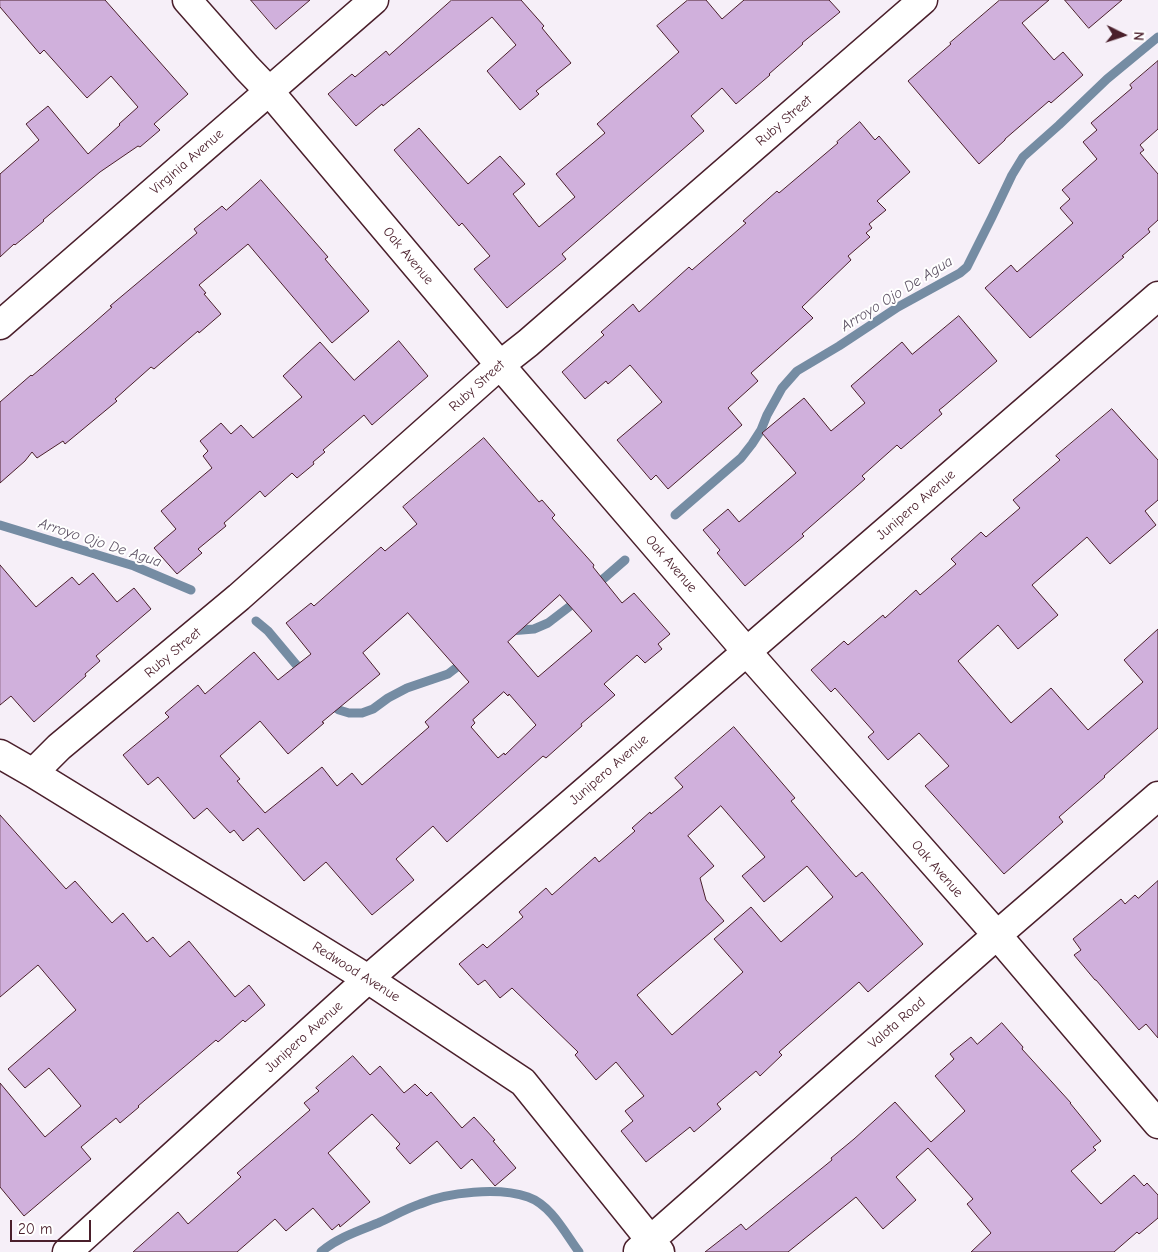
<!DOCTYPE html>
<style>
body{margin:0}
#map{position:relative;width:1158px;height:1252px;overflow:hidden;background:#f6eff8;font-family:"Comic Neue",sans-serif}
canvas{display:block}
.north{position:absolute;left:1098px;top:10px;width:50px;height:50px;-webkit-text-stroke:4px #fff;paint-order:stroke;rotate:94deg;font-size:14px;font-weight:700;line-height:20px;text-align:center;color:#4a1f2b}
.north::after{content:'';display:block;margin:auto;width:18px;height:22px;background:#4a1f2b;clip-path:polygon(50% 0,100% 100%,50% 72%,0 100%)}
.scale{position:absolute;left:10px;top:1220px;width:81px;height:22px;box-sizing:border-box;border:2px solid #4a1f2b;border-top:0;padding-left:6px;font-size:15px;line-height:18px;white-space:nowrap;color:#4a1f2b;-webkit-text-stroke:4px #fff;paint-order:stroke}
</style>
<div id="map">
<canvas width="1158" height="1252"></canvas>
<div class="north">N</div>
<div class="scale">20 m</div>
</div>
<script>
const c = document.querySelector('canvas').getContext('2d');
c.lineJoin = 'round';
function trace(path, color, width, dash) { c.strokeStyle = color; c.lineWidth = width; c.lineCap = dash ? 'butt' : 'round'; c.setLineDash(dash || []); c.stroke(path); }
function fillPath(path, color) { c.fillStyle = color; c.fill(path, 'evenodd'); }
function drawText(font, color, halo, rows, align = 'center') {
  c.font = font + ' "Comic Neue",sans-serif'; c.lineWidth = 4; c.setLineDash([]); c.textBaseline = 'middle'; c.strokeStyle = halo; c.fillStyle = color; for (const [text, x, y, turn = 0] of rows) {
    c.save(); c.translate(x, y); c.rotate((+turn || 0) * Math.PI / 180); c.textAlign = isNaN(turn) ? turn : align; if (halo) c.strokeText(text, 0, 0); c.fillText(text, 0, 0); c.restore();
  }
}
trace(new Path2D(`
 M 675,515 L 741,458 L 752,444 L 761,430 L 767,415 L 782,388 L 797,371 L 839,346 L 898,307 L 960,273 L 967,267 L 992,217 L 1012,175 L 1023,157 L 1059,125 L 1107,79 L 1158,37
 M 0,525 L 134,566 L 191,590
 M 594,587 L 625,560
 M 256,621 L 268,631 L 304,674
 M 510,631 L 534,629 L 548,623 L 578,600
 M 329,703 L 339,710 L 349,713 L 362,713 L 373,709 L 388,698 L 407,688 L 448,674 L 465,661
 M 321,1252 C 337,1238 358,1231 378,1223 C 392,1217 405,1209 420,1204 C 448,1192 499,1187 528,1197 C 551,1205 565,1233 579,1252`), '#758ca3', 9);
const building = new Path2D(`
 M 0,0 L 105,0 L 188,94 L 154,124 L 160,130 L 140,147 L 138,146 L 100,172 L 43,220 L 44,221 L 15,245 L 14,244 L 0,257 L 0,174 L 39,140 L 26,124 L 48,106 L 88,154 L 120,125 L 119,124 L 138,107 L 111,76 L 87,98 L 44,50 L 40,54 L 0,7 Z
 M 251,0 L 310,0 L 276,29 Z
 M 452,0 L 521,0 L 544,26 L 542,28 L 571,63 L 536,91 L 539,94 L 520,110 L 487,71 L 516,45 L 492,17 L 383,106 L 382,104 L 356,126 L 328,94 L 352,74 L 355,77 L 386,51 L 389,55 Z
 M 688,0 L 706,0 L 722,19 L 744,0 L 829,0 L 840,12 L 802,43 L 803,44 L 769,74 L 770,75 L 736,104 L 722,88 L 691,116 L 704,131 L 562,254 L 566,259 L 507,308 L 474,269 L 490,256 L 462,223 L 459,226 L 394,150 L 419,128 L 468,184 L 500,156 L 525,184 L 513,194 L 539,227 L 575,197 L 556,174 L 605,133 L 597,124 L 679,52 L 657,26 Z
 M 1000,0 L 1049,0 L 1022,23 L 1054,60 L 1063,52 L 1083,75 L 1051,103 L 1049,101 L 1005,139 L 1005,140 L 979,164 L 908,81 L 951,44 L 950,43 Z
 M 1065,0 L 1122,0 L 1089,28 Z
 M 1158,61 L 1158,129 L 1140,145 L 1144,150 L 1140,153 L 1158,174 L 1158,220 L 1148,229 L 1150,232 L 1122,256 L 1124,257 L 1030,338 L 985,288 L 1011,265 L 1017,272 L 1073,223 L 1060,208 L 1070,199 L 1062,190 L 1097,159 L 1083,142 L 1097,130 L 1091,123 L 1132,88 L 1130,85 Z
 M 860,122 L 875,140 L 879,136 L 910,172 L 877,201 L 886,210 L 869,224 L 872,228 L 866,233 L 870,237 L 848,256 L 851,260 L 802,307 L 813,318 L 751,373 L 758,381 L 728,408 L 742,425 L 668,489 L 656,475 L 651,480 L 617,440 L 662,402 L 630,365 L 608,384 L 606,381 L 585,399 L 562,372 L 604,335 L 601,332 L 633,304 L 639,312 L 689,267 L 692,270 L 746,223 L 743,221 L 777,191 L 779,193 L 838,143 L 837,142 Z
 M 261,180 L 328,257 L 325,259 L 369,311 L 332,343 L 248,244 L 199,285 L 206,293 L 204,294 L 221,314 L 199,333 L 198,331 L 154,369 L 151,367 L 115,399 L 117,401 L 65,444 L 63,441 L 37,458 L 32,452 L 25,461 L 0,483 L 0,402 L 31,375 L 32,376 L 87,329 L 112,307 L 110,306 L 197,233 L 194,229 L 222,206 L 226,210 Z
 M 959,316 L 997,361 L 943,407 L 939,410 L 942,414 L 901,449 L 897,445 L 862,476 L 865,479 L 802,534 L 804,536 L 745,586 L 717,553 L 720,550 L 703,530 L 728,509 L 739,522 L 796,473 L 762,433 L 804,398 L 831,431 L 865,403 L 851,386 L 902,342 L 912,354 Z
 M 399,341 L 428,376 L 372,425 L 364,415 L 323,450 L 325,452 L 313,462 L 314,464 L 297,478 L 292,473 L 265,497 L 260,491 L 224,523 L 226,526 L 198,549 L 202,553 L 177,574 L 154,548 L 176,529 L 161,511 L 212,468 L 203,456 L 208,451 L 200,441 L 221,423 L 231,434 L 241,425 L 253,438 L 302,397 L 283,376 L 320,342 L 354,380 Z
 M 1112,409 L 1158,460 L 1158,500 L 1145,511 L 1156,525 L 1110,564 L 1087,537 L 1032,585 L 1058,615 L 1018,649 L 998,625 L 958,661 L 1011,723 L 1051,688 L 1088,730 L 1143,682 L 1124,660 L 1158,629 L 1158,728 L 1104,776 L 1105,777 L 1059,817 L 1063,822 L 1004,874 L 925,786 L 949,766 L 919,733 L 888,760 L 868,737 L 874,732 L 835,688 L 831,692 L 811,670 L 844,641 L 848,645 L 883,615 L 885,618 L 916,590 L 920,595 L 956,564 L 951,559 L 981,532 L 986,537 L 1020,508 L 1013,500 L 1060,460 L 1056,456 Z
 M 484,438 L 539,502 L 542,500 L 555,515 L 552,518 L 594,565 L 593,567 L 622,603 L 634,593 L 670,634 L 658,644 L 662,649 L 645,663 L 637,655 L 604,684 L 615,695 L 581,724 L 582,726 L 546,758 L 543,756 L 447,842 L 433,826 L 396,859 L 414,880 L 372,915 L 326,862 L 304,881 L 258,828 L 243,841 L 234,830 L 230,833 L 207,808 L 194,819 L 158,777 L 148,785 L 123,755 L 169,717 L 165,713 L 198,685 L 205,694 L 254,652 L 278,680 L 311,654 L 286,623 L 311,603 L 314,606 L 381,547 L 385,551 L 417,524 L 403,507 ZM 560,595 L 592,631 L 538,677 L 508,642 ZM 408,613 L 469,682 L 425,722 L 429,727 L 362,785 L 352,773 L 337,786 L 322,767 L 265,813 L 237,781 L 240,779 L 220,756 L 260,721 L 288,754 L 324,723 L 322,722 L 380,674 L 363,653 ZM 504,692 L 508,696 L 509,694 L 536,725 L 505,755 L 504,753 L 498,758 L 471,727 L 475,723 L 473,720 Z
 M 0,565 L 36,607 L 72,577 L 79,585 L 93,573 L 117,602 L 134,588 L 151,609 L 96,656 L 100,661 L 85,674 L 86,676 L 34,722 L 11,696 L 0,705 Z
 M 734,727 L 795,798 L 791,801 L 836,854 L 856,877 L 862,872 L 923,944 L 868,992 L 859,982 L 779,1052 L 782,1055 L 760,1076 L 756,1071 L 717,1104 L 721,1109 L 694,1132 L 690,1127 L 646,1162 L 621,1131 L 633,1121 L 625,1111 L 644,1096 L 616,1062 L 596,1080 L 575,1055 L 578,1052 L 512,988 L 500,998 L 485,980 L 478,985 L 459,964 L 483,944 L 487,948 L 523,917 L 519,912 L 546,888 L 552,895 L 595,857 L 599,862 L 635,831 L 632,828 L 650,812 L 651,814 L 683,787 L 675,778 ZM 721,806 L 765,857 L 742,876 L 764,902 L 807,866 L 833,897 L 781,942 L 751,907 L 714,939 L 743,972 L 672,1035 L 637,995 L 724,921 L 706,900 L 700,878 L 714,866 L 688,836 Z
 M 0,815 L 66,889 L 75,881 L 112,923 L 123,913 L 147,942 L 153,937 L 170,957 L 189,941 L 235,997 L 249,985 L 265,1005 L 245,1022 L 243,1020 L 218,1042 L 216,1040 L 138,1106 L 139,1107 L 120,1123 L 116,1118 L 81,1147 L 91,1159 L 24,1216 L 0,1187 L 0,1083 L 45,1137 L 81,1106 L 49,1068 L 25,1088 L 8,1069 L 76,1010 L 38,965 L 0,997 Z
 M 1158,881 L 1158,1038 L 1146,1024 L 1139,1030 L 1096,980 L 1095,980 L 1074,955 L 1081,950 L 1073,939 L 1121,899 L 1125,904 L 1135,895 L 1138,898 Z
 M 1002,1023 L 1023,1047 L 1022,1049 L 1071,1103 L 1070,1103 L 1101,1141 L 1093,1147 L 1096,1150 L 1071,1171 L 1101,1204 L 1134,1175 L 1144,1186 L 1147,1183 L 1158,1195 L 1158,1218 L 1139,1234 L 1137,1232 L 1114,1252 L 971,1252 L 991,1233 L 967,1204 L 973,1199 L 928,1148 L 896,1177 L 916,1200 L 883,1229 L 856,1197 L 788,1252 L 705,1252 L 741,1224 L 746,1230 L 832,1160 L 831,1158 L 854,1139 L 895,1102 L 931,1142 L 965,1111 L 935,1076 L 954,1059 L 950,1054 L 971,1037 L 977,1044 Z
 M 353,1056 L 370,1075 L 380,1066 L 404,1093 L 415,1084 L 427,1096 L 431,1092 L 462,1128 L 474,1117 L 495,1140 L 493,1141 L 516,1168 L 495,1186 L 472,1159 L 461,1169 L 437,1141 L 410,1164 L 396,1148 L 400,1144 L 372,1114 L 328,1153 L 370,1202 L 340,1227 L 339,1224 L 332,1230 L 313,1208 L 286,1231 L 275,1219 L 237,1252 L 133,1252 L 178,1212 L 188,1224 L 241,1177 L 237,1173 L 310,1110 L 304,1103 L 319,1091 L 316,1088 Z`);
fillPath(building, '#d0b0dc');
trace(building, '#4a1f2b', 1);
const minor = new Path2D(`
 M 187,0 L 247,68 L 269,91 L 500,365 L 747,652 L 997,935 L 1158,1124
 M 0,325 L 374,0
 M 0,754 L 33,773 L 368,979 L 523,1082 L 660,1252
 M 33,773 L 59,747 L 239,597 L 500,365 L 528,343 L 923,0
 M 638,1251 L 997,935 L 1158,796
 M 67,1252 L 368,979 L 1158,296`);
trace(minor, '#4a1f2b', 31);
trace(minor, '#fff', 28);
drawText('14px', '#4a1f2b', '#fff', [
 ["Ruby Street",784,121,-41],
 ["Virginia Avenue",187,162,-41],
 ["Oak Avenue",408,256,50],
 ["Ruby Street",477,386,-42],
 ["Junipero Avenue",916,505,-41],
 ["Oak Avenue",671,564,49],
 ["Ruby Street",173,653,-40],
 ["Junipero Avenue",609,770,-41],
 ["Oak Avenue",937,869,49],
 ["Redwood Avenue",356,972,32],
 ["Valota Road",897,1023,-41],
 ["Junipero Avenue",304,1037,-42]
]);
drawText('italic 15px', '#605567', '#fff', [
 ["Arroyo Ojo De Agua",897,294,-32],
 ["Arroyo Ojo De Agua",100,543,18]
]);
</script>
